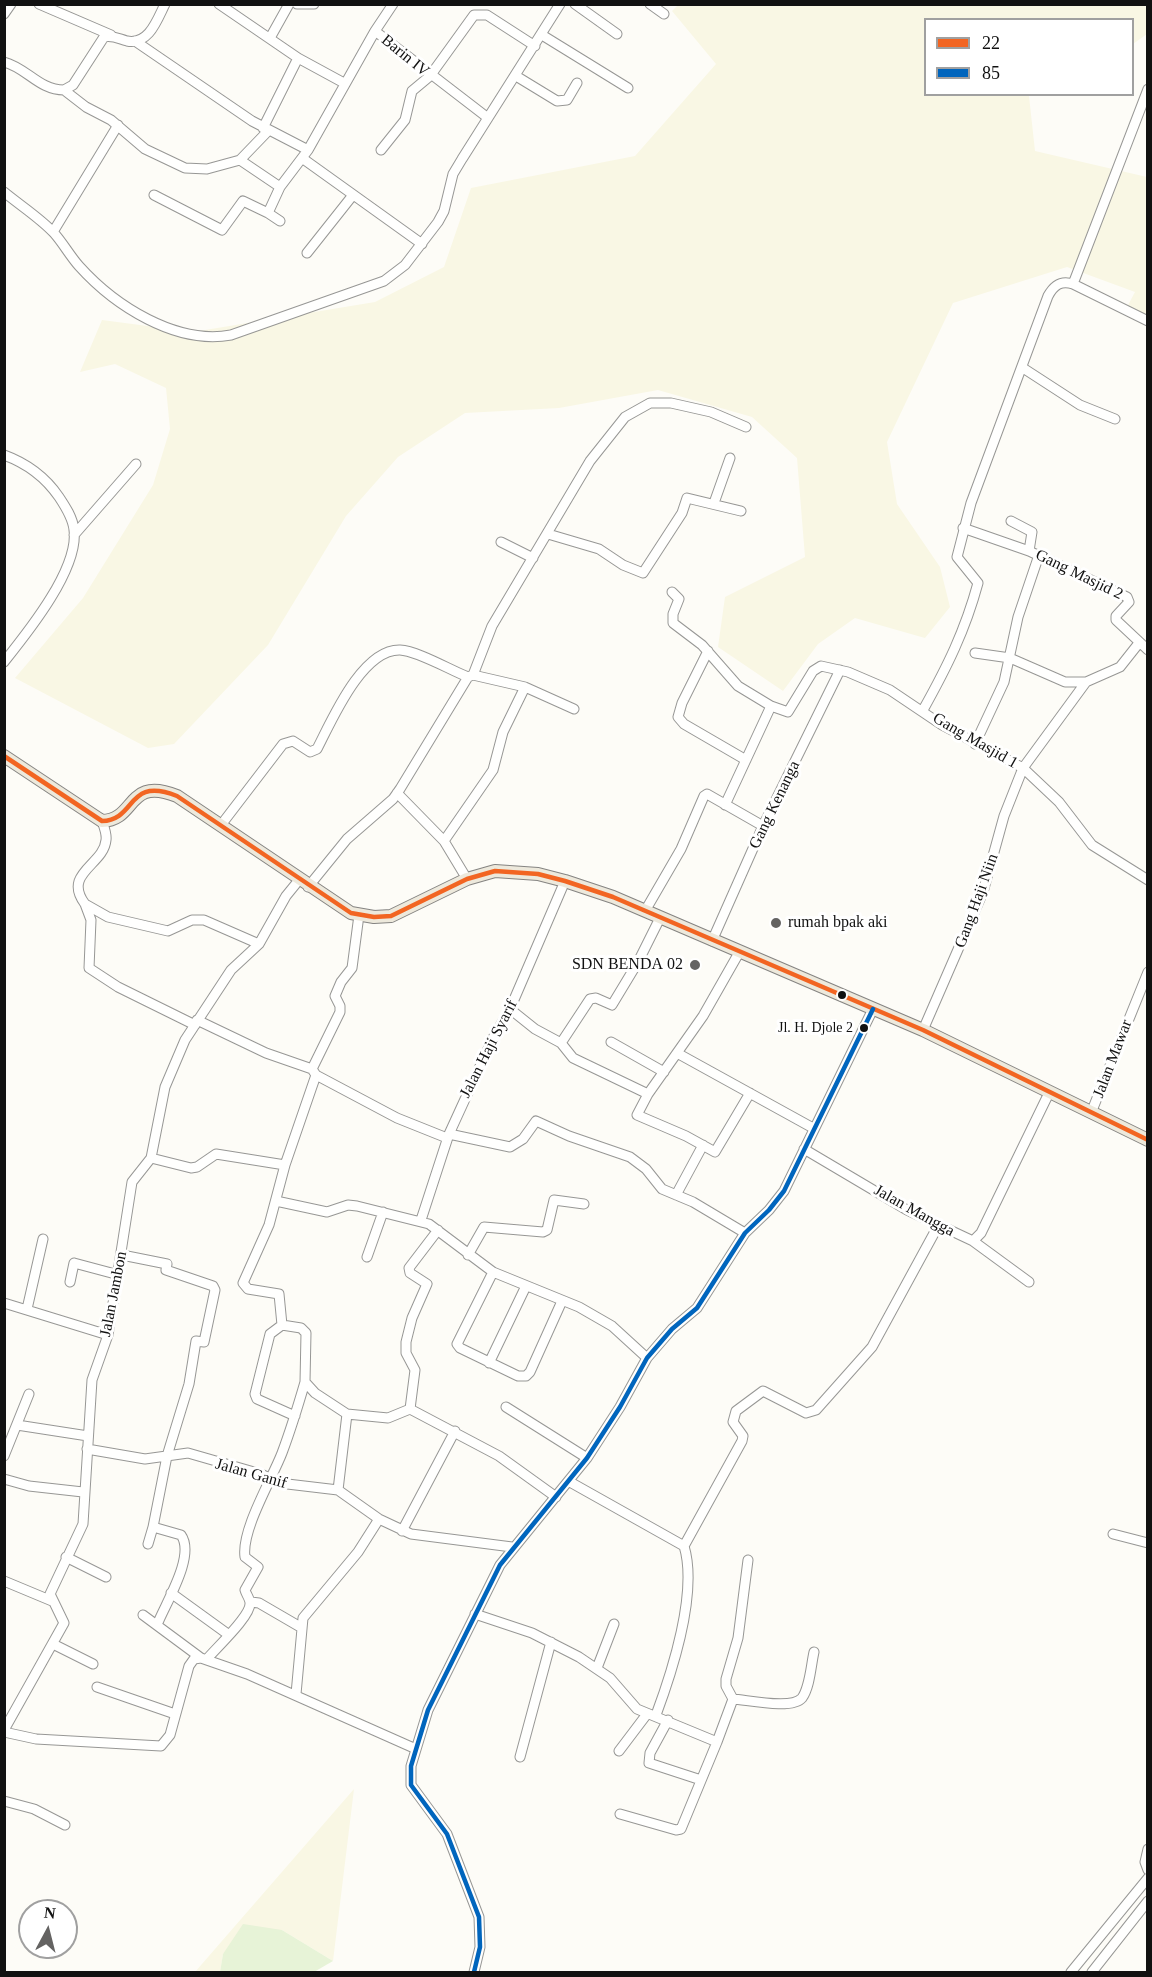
<!DOCTYPE html>
<style>
body{margin:0}
#map{position:relative;width:1152px;height:1977px;overflow:hidden;background:#fdfcf7;font-family:"Times New Roman",serif}
canvas{display:block}
.frame{position:absolute;inset:0;border:6px solid #111;pointer-events:none}
.legend{position:absolute;left:924px;top:18px;width:210px;height:78px;box-sizing:border-box;background:#fff;border:2px solid #a0a0a0;margin:0;padding:8px 10px;list-style:none;font-size:18px;color:#111}
.legend li{display:flex;align-items:center;gap:12px;height:30px}
.legend b{width:30px;border:2px solid #a0a0a0}
.north{position:absolute;left:18px;top:1899px;width:60px;height:60px;box-sizing:border-box;background:#fff;border:2px solid #a0a0a0;border-radius:50%;rotate:7deg;font-size:16px;font-weight:700;line-height:24px;text-align:center;color:#111}
.north::after{content:'';display:block;margin:auto;width:21px;height:27px;background:#646362;clip-path:polygon(50% 0,100% 100%,50% 72%,0 100%)}
</style>
<div id="map">
<canvas width="1152" height="1977"></canvas>
<div class="frame"></div>
<ul class="legend">
<li><b style="height:8px;background:#f26522"></b>22</li>
<li><b style="height:8px;background:#0065bd"></b>85</li>
</ul>
<div class="north">N</div>
</div>
<script>
const c = document.querySelector('canvas').getContext('2d');
c.lineJoin = 'round';
function fillPath(path, color) { c.fillStyle = color; c.fill(path, 'evenodd'); }
function trace(path, color, width, dash) { c.strokeStyle = color; c.lineWidth = width; c.lineCap = dash ? 'butt' : 'round'; c.setLineDash(dash || []); c.stroke(path); }
function drawText(font, color, halo, rows, align = 'center') {
  c.font = font + ' "Times New Roman",serif'; c.lineWidth = 6; c.setLineDash([]); c.textBaseline = 'middle'; c.strokeStyle = halo; c.fillStyle = color; for (const [text, x, y, turn = 0] of rows) {
    c.save(); c.translate(x, y); c.rotate((+turn || 0) * Math.PI / 180); c.textAlign = isNaN(turn) ? turn : align; if (halo) c.strokeText(text, 0, 0); c.fillText(text, 0, 0); c.restore();
  }
}
fillPath(new Path2D(`
 M 678,5 L 1147,5 L 1147,34 L 1133,44 L 1132,20 L 926,20 L 926,94 L 1031,95 L 1029,96 L 1035,151 L 1147,177 L 1148,318 L 1127,307 L 1135,292 L 1067,267 L 953,303 L 887,442 L 897,504 L 940,567 L 950,607 L 925,638 L 855,618 L 818,644 L 783,691 L 718,647 L 725,597 L 805,557 L 797,458 L 752,417 L 658,390 L 559,408 L 465,413 L 398,457 L 346,516 L 268,645 L 174,744 L 148,748 L 15,678 L 83,598 L 153,485 L 170,429 L 166,388 L 115,364 L 80,372 L 102,320 L 193,332 L 375,302 L 444,267 L 471,188 L 635,156 L 716,64 L 672,11 Z
 M 354,1789 L 333,1961 L 282,1930 L 223,1954 L 220,1972 L 195,1972 Z`), '#f9f7e4');
fillPath(new Path2D(`
 M 243,1924 L 282,1930 L 333,1961 L 314,1972 L 220,1972 L 223,1954 Z`), '#e7f3d7');
const minor = new Path2D(`
 M 39,4 L 111,35
 M 219,4 L 298,58 L 344,83
 M 297,4 L 314,4
 M 575,4 L 617,34
 M 650,4 L 664,14
 M 4,14 L 11,4
 M 375,31 L 393,4
 M 542,35 L 628,88
 M 270,38 L 289,4
 M 135,41 L 252,121 L 308,150
 M 4,62 C 27,68 39,90 64,90 L 73,85 L 104,37 C 113,35 119,39 127,41 C 149,45 157,20 165,4
 M 516,76 L 557,101 L 567,100 L 577,83
 M 64,90 L 86,107 L 111,120 L 145,149 L 185,168 L 207,169 L 240,160 L 268,131
 M 263,128 L 298,58
 M 381,150 L 405,120 L 412,91 L 430,76 L 474,15 L 487,15 L 535,46
 M 302,158 L 422,244
 M 240,160 L 280,187
 M 4,192 C 21,206 40,218 54,233 C 63,243 70,256 79,266 C 115,306 176,345 231,335 L 384,281 L 405,265 L 438,222 L 444,211 L 453,174 L 462,159 L 560,4
 M 154,195 L 222,230 L 243,201 L 268,213
 M 280,221 L 268,213 L 280,187 L 308,150 L 375,31 L 488,118
 M 53,232 L 118,125
 M 307,253 L 353,195
 M 1073,284 L 1148,321
 M 1023,368 L 1080,405 L 1115,419
 M 4,455 C 26,463 46,478 59,497 C 65,506 73,518 74,530 C 79,569 28,632 4,662
 M 714,503 L 730,458
 M 1011,521 L 1032,532 L 1029,551
 M 963,528 L 1029,551 L 1127,597 L 1129,602 L 1116,616 L 1116,620 L 1148,650
 M 548,534 L 599,549 L 623,565 L 643,573 L 682,513 L 687,498 L 741,511
 M 74,535 L 136,464
 M 501,542 L 533,558
 M 672,592 L 679,599 L 673,614 L 673,623 L 702,645 L 738,686 L 771,706 L 788,712 L 813,671 L 821,666 L 848,672 L 890,690 L 942,725 L 1023,768 L 1059,802 L 1092,845 L 1148,880
 M 708,651 L 682,703 L 678,717 L 684,724 L 746,760
 M 975,653 L 1010,658 L 1065,682 L 1086,682
 M 525,687 L 574,709
 M 923,710 C 947,667 965,631 978,583 L 957,557 L 971,503 L 1048,296 C 1054,285 1061,280 1073,284 L 1148,89
 M 975,744 L 1004,682 L 1018,617 L 1039,555
 M 397,793 L 444,841 L 467,879
 M 725,805 L 771,706
 M 102,821 C 104,827 107,834 106,840 C 104,865 62,873 85,904 L 108,917 L 168,931 L 192,920 L 204,920 L 259,944
 M 221,825 L 283,744 L 293,741 L 310,752 L 317,749 C 332,720 362,649 400,650 C 418,651 450,670 468,677
 M 444,841 L 493,770 L 503,732 L 525,687 L 473,675
 M 308,887 L 347,839 L 393,799 L 400,789 L 468,677 L 473,675 L 492,626 L 590,461 L 625,417 L 650,403 L 671,403 L 711,412 L 746,427
 M 85,904 L 91,920 L 89,968 L 118,987 L 195,1025
 M 645,911 L 681,849 L 704,796 L 707,794 L 763,826
 M 712,941 L 763,826 L 840,670
 M 740,951 L 703,1016 L 648,1094 L 637,1115 L 686,1136 L 715,1152 L 750,1093
 M 510,1009 L 535,1029 L 561,1043 L 573,1058 L 648,1094
 M 197,1020 L 266,1053 L 312,1069 L 316,1075 L 397,1118 L 447,1138
 M 923,1030 L 983,892 L 1004,816 L 1023,768 L 1086,682 L 1120,667 L 1139,643
 M 611,1042 L 664,1072
 M 561,1043 L 590,999 L 596,998 L 612,1005 L 638,962 L 660,918
 M 677,1053 L 813,1128
 M 312,1069 L 340,1012 L 340,1006 L 335,996 L 341,982 L 352,968 L 359,915
 M 316,1075 L 285,1165 L 269,1225 L 243,1283 L 248,1289 L 279,1294 L 282,1325 L 301,1328 L 306,1333 L 305,1382 L 315,1393 L 347,1414 L 338,1490
 M 1091,1113 L 1148,972
 M 449,1134 L 510,1147 L 523,1139 L 536,1121 L 569,1136 L 630,1157 L 646,1169 L 662,1189 L 693,1202 L 745,1233
 M 804,1149 L 907,1210 L 973,1241 L 981,1233 L 1049,1093
 M 151,1158 L 191,1168 L 197,1167 L 216,1154 L 285,1165
 M 676,1195 L 703,1145
 M 276,1201 L 327,1212 L 348,1205 L 357,1206 L 429,1224 L 493,1272 L 579,1307 L 612,1326 L 647,1358
 M 421,1220 L 449,1134 L 493,1038 L 510,1009 L 565,881
 M 438,1230 L 409,1268 L 410,1273 L 427,1284 L 412,1318 L 406,1342 L 406,1353 L 415,1370 L 410,1409 L 499,1456 L 556,1497
 M 973,1241 L 1029,1282
 M 122,1255 L 167,1264 L 166,1270 L 213,1286 L 215,1290 L 204,1342 L 196,1341 L 189,1384 L 167,1456 L 153,1527 L 181,1535 C 196,1556 165,1604 157,1625
 M 468,1255 L 484,1227 L 543,1232 L 547,1230 L 554,1200 L 584,1204
 M 367,1257 L 383,1212
 M 493,1272 L 457,1344 L 460,1348 L 518,1376 L 526,1376 L 530,1372 L 562,1301
 M 70,1282 L 74,1263 L 119,1275
 M 4,1303 L 108,1335
 M 27,1309 L 43,1239
 M 282,1325 L 270,1334 L 255,1394 L 257,1399 L 295,1416
 M 489,1363 L 526,1286
 M 506,1407 L 587,1458
 M 347,1414 L 388,1418 L 410,1409
 M 17,1425 L 88,1436
 M 87,1449 L 145,1459 L 188,1453 L 261,1474 L 279,1483 L 338,1490 L 379,1519 L 411,1534 L 512,1547
 M 4,1456 L 29,1394
 M 4,1479 L 29,1486 L 83,1492
 M 570,1482 L 684,1546 C 698,1592 672,1672 656,1715
 M 402,1531 L 455,1431
 M 1113,1534 L 1148,1543
 M 148,1544 L 153,1527
 M 684,1546 L 742,1441 L 743,1436 L 733,1422 L 736,1411 L 763,1391 L 806,1413 L 816,1410 L 872,1347 L 938,1226
 M 66,1557 L 106,1577
 M 4,1581 L 52,1601
 M 171,1593 L 229,1635
 M 251,1602 L 259,1603 L 302,1628
 M 475,1614 L 532,1633 L 579,1657 L 610,1678 L 637,1709 L 717,1742 L 681,1829 L 676,1830 L 620,1814
 M 143,1615 L 201,1658
 M 53,1644 L 93,1664
 M 207,1659 C 216,1648 251,1616 250,1603 C 250,1599 246,1594 245,1590 L 258,1567 L 245,1557 C 241,1530 272,1479 282,1453 C 291,1429 298,1406 305,1382
 M 597,1668 L 614,1624
 M 97,1687 L 175,1714
 M 296,1694 L 303,1618 L 358,1552 L 379,1519
 M 733,1699 C 748,1700 792,1710 802,1698 C 810,1687 811,1665 814,1652
 M 668,1720 L 650,1753 L 649,1763 L 701,1780
 M 4,1730 L 64,1623 L 50,1594 L 83,1524 L 92,1380 L 108,1335 L 132,1182 L 151,1158 L 165,1087 L 185,1040 L 231,970 L 259,944 L 286,896 L 299,880
 M 4,1732 L 36,1739 L 161,1746 L 170,1735 L 189,1666 L 194,1659 L 201,1658 L 247,1674 L 416,1749
 M 717,1742 L 733,1699 L 726,1686 L 726,1679 L 738,1638 L 748,1560
 M 619,1751 L 647,1714
 M 520,1757 L 551,1642
 M 4,1801 L 34,1809 L 65,1825
 M 1148,1849 L 1145,1862 L 1148,1870
 M 474,1972 L 480,1947 L 479,1917 L 447,1834 L 411,1785 L 411,1766 L 428,1710 L 500,1565 L 587,1458 L 620,1407 L 647,1358 L 672,1329 L 697,1308 L 745,1233 L 769,1210 L 784,1191 L 873,1009
 M 1071,1972 L 1148,1878
 M 1092,1972 L 1148,1901`);
const major = new Path2D(`
 M 4,756 L 102,821 C 137,820 126,776 177,796 L 351,913 L 374,917 L 391,916 L 467,879 L 495,871 L 538,874 L 565,881 L 613,897 L 923,1030 L 1148,1140`);
trace(minor, '#979795', 11);
trace(major, '#858482', 14);
trace(minor, '#fffffe', 9);
trace(major, '#ede9dc', 12);
trace(new Path2D(`
 M 4,756 L 102,821 C 137,820 126,776 177,796 L 351,913 L 374,917 L 391,916 L 467,879 L 495,871 L 538,874 L 565,881 L 613,897 L 923,1030 L 1148,1140`), '#f26522', 4.5);
trace(new Path2D(`
 M 474,1972 L 480,1947 L 479,1917 L 447,1834 L 411,1785 L 411,1766 L 428,1710 L 500,1565 L 587,1458 L 620,1407 L 647,1358 L 672,1329 L 697,1308 L 745,1233 L 769,1210 L 784,1191 L 873,1009`), '#0065bd', 4.5);
for (const [x, y, r, color] of [
 [776,923,6,"#646362"],
 [695,965,6,"#646362"],
 [842,995,5,"#111"],
 [864,1028,5,"#111"]
]) { const dot = new Path2D(); dot.arc(x, y, r, 0, 2 * Math.PI); c.fillStyle = color; c.fill(dot); trace(dot, '#fff', 2); }
drawText('14px', '#111', '#fff', [
 ["Jl. H. Djole 2",853,1028]
], 'right');
drawText('16px', '#111', '#fff', [
 ["Barin IV",405,56,39],
 ["Gang Masjid 2",1079,575,26],
 ["Gang Masjid 1",975,741,30],
 ["Gang Kenanga",775,805,-64],
 ["Gang Haji Niin",977,901,-70],
 ["Jalan Haji Syarif",489,1049,-63],
 ["Jalan Mawar",1113,1059,-69],
 ["Jalan Mangga",914,1211,29],
 ["Jalan Jambon",114,1294,-79],
 ["Jalan Ganif",251,1474,16]
]);
drawText('16px', '#111', '#fff', [
 ["rumah bpak aki",788,923],
 ["SDN BENDA 02",683,965,"right"]
], 'left');
</script>
